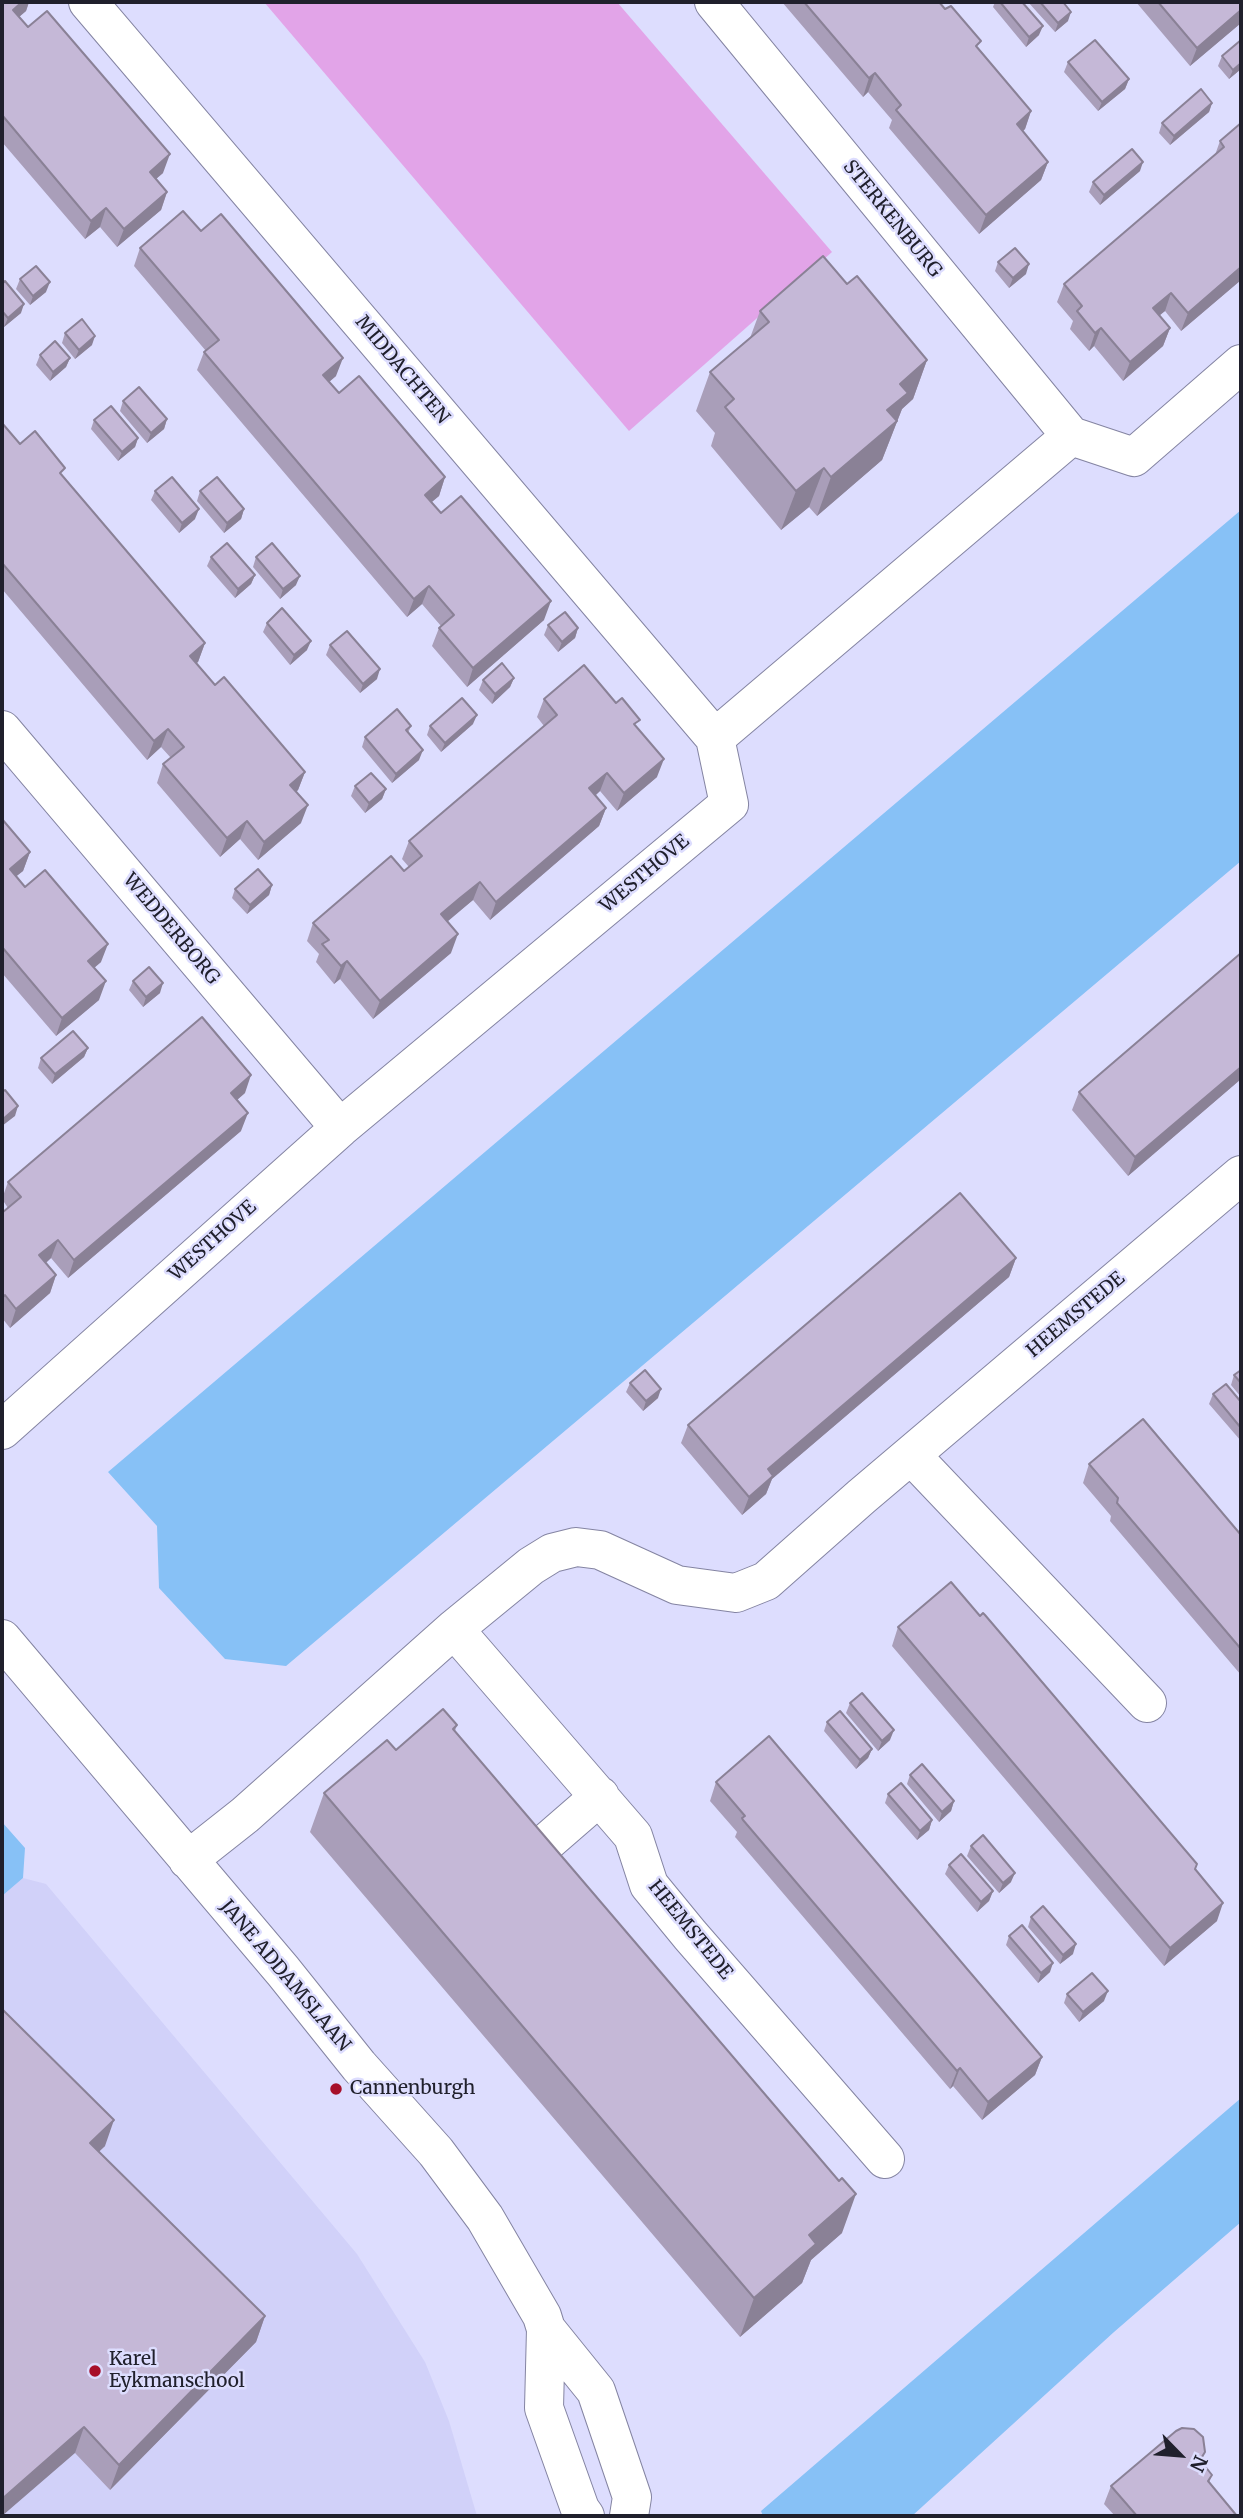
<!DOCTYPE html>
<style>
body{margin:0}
#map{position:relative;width:1243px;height:2518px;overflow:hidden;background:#ddddfe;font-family:Merriweather,serif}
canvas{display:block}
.frame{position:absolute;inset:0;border:4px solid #20202c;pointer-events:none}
.north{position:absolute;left:1145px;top:2420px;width:70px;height:70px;-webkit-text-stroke:5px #ddddfe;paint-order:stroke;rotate:115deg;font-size:19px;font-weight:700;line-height:28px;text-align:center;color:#20202c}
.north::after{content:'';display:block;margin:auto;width:24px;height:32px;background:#20202c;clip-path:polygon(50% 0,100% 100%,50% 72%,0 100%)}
</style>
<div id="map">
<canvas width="1243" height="2518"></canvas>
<div class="frame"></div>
<div class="north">N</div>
</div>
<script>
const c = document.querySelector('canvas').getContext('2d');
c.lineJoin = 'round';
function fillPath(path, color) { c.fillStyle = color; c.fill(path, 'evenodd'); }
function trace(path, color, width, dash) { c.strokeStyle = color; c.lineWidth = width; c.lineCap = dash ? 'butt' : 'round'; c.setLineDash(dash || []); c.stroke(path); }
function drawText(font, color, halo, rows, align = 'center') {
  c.font = font + ' Merriweather,serif'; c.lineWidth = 5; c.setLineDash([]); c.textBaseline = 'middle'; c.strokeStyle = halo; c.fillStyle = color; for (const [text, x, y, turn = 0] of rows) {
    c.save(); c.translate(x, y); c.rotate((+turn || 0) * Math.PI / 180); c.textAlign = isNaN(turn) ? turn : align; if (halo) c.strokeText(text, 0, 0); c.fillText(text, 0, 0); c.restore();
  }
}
fillPath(new Path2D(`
 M 23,1878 L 46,1884 L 357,2254 L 425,2362 L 449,2421 L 477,2516 L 2,2516 L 2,1896 Z`), '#d1d1f9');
fillPath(new Path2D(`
 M 264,2 L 617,2 L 832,252 L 629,431 Z`), '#e2a4e8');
fillPath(new Path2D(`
 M 1241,510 L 1241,861 L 286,1666 L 225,1659 L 159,1588 L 157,1526 L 108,1472 Z
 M 2,1822 L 25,1848 L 23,1878 L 2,1896 Z
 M 1241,2098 L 1241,2222 L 1114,2332 L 912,2516 L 763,2516 L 761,2511 Z`), '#87c1f6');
const minor = new Path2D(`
 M 714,2 L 1071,436
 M 2,730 L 340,1128
 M 715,738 L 1071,436 L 1134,457 L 1241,364
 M 2,1430 L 340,1128 L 729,804 L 715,738 L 88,2
 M 911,1455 L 1147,1703
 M 454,1629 L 633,1836 L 649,1885 L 690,1935 L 885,2159
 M 2,1639 L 283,1971 L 359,2066 L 436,2152 L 485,2218 L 542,2316 L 546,2329 L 544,2408 L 580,2509 L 585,2516
 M 532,1855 L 600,1796
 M 188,1860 L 245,1815 L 454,1629 L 531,1566 L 552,1553 L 576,1547 L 600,1550 L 677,1585 L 736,1593 L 766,1581 L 861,1497 L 1241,1175
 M 546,2329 L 596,2391 L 632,2497 L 629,2516`);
trace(minor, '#8484a2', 40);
trace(minor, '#fff', 38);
fillPath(new Path2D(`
 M 2,2 L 29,2 L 26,11 L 19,17 L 163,173 L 156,179 L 167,192 L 161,210 L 117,247 L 100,227 L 85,239 L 2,142 Z
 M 782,2 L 939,2 L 1031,111 L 1025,129 L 1023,131 L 1048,162 L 1041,180 L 979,234 L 889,128 L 892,120 L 868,92 L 863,97 Z
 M 995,2 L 1022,2 L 1039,35 L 1026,47 L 993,7 Z
 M 1028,2 L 1063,2 L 1068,21 L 1055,32 Z
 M 1136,2 L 1241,2 L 1241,23 L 1190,66 Z
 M 1222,56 L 1241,69 L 1229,79 L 1218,66 Z
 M 1068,62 L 1129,79 L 1125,89 L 1098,111 L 1064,72 Z
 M 1212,103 L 1209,112 L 1170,145 L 1159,133 L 1162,123 Z
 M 1241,123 L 1241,280 L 1181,331 L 1165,311 L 1159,315 L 1170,328 L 1163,346 L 1123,381 L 1094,346 L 1089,351 L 1070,329 L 1073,321 L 1057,302 L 1064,284 L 1215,155 L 1220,141 Z
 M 1140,171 L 1100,205 L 1089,192 L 1093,182 Z
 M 201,231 L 336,376 L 329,382 L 339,393 L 445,477 L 439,496 L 431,502 L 544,620 L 467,687 L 432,646 L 439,628 L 441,626 L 422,604 L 407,617 L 406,616 L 197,370 L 204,352 L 206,351 L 134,266 L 140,248 Z
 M 998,262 L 1026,274 L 1009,288 L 995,271 Z
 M 20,279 L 46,292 L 30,305 L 16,289 Z
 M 2,284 L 21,313 L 4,327 L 2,324 Z
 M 847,284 L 927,360 L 913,399 L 902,409 L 882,460 L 817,516 L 809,507 L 781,530 L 711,446 L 715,433 L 696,411 L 710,372 L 750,338 L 760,311 Z
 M 65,333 L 92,345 L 75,359 L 62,343 Z
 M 40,355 L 70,358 L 66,367 L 50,381 L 36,365 Z
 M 123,401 L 167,419 L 164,429 L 147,443 L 120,411 Z
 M 94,420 L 138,438 L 135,447 L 118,461 L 91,429 Z
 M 2,423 L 20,444 L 62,475 L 205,643 L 198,662 L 196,663 L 215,685 L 305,772 L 298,790 L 296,792 L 301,823 L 258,860 L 240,839 L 220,857 L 157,783 L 163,764 L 171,758 L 161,747 L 147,760 L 2,589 Z
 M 155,491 L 195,519 L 179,533 L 151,500 Z
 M 200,491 L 244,509 L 241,519 L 224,533 L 197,501 Z
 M 211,557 L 255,575 L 251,584 L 235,598 L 207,566 Z
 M 256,557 L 296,585 L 280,599 L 253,567 Z
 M 267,623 L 307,650 L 290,665 L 263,632 Z
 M 548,625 L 578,628 L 575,638 L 558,652 L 544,635 Z
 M 330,645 L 377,679 L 360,693 L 326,655 Z
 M 514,678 L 510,687 L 492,704 L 479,690 L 483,680 Z
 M 544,699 L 637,727 L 657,777 L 617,811 L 600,791 L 595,796 L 606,808 L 599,826 L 490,920 L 473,900 L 447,921 L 451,953 L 373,1019 L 340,979 L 334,984 L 316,962 L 319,954 L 307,941 L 313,923 L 404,871 L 409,867 L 402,859 L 409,841 L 544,726 L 537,717 Z
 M 473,724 L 441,752 L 427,735 L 430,726 Z
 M 411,726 L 408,733 L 419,760 L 392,783 L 362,747 L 365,737 Z
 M 355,786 L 386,789 L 382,799 L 365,813 L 351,796 Z
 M 2,819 L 30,852 L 23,871 L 16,876 L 25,887 L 101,962 L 94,968 L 99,1000 L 56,1036 L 2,973 Z
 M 272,885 L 269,895 L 247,914 L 232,898 L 235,889 Z
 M 1241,953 L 1241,1079 L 1128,1176 L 1072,1110 L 1079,1092 Z
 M 133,981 L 160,993 L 143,1007 L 129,990 Z
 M 88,1048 L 84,1057 L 52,1084 L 38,1068 L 41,1058 Z
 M 245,1093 L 237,1100 L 241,1131 L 68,1278 L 51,1258 L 46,1263 L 56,1275 L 50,1293 L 10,1328 L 2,1318 L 2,1211 L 3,1212 L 8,1208 L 2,1199 L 8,1182 Z
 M 1016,1258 L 1009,1277 L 772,1479 L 766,1494 L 742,1515 L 681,1443 L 688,1425 Z
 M 1241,1370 L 1241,1397 L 1231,1385 L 1234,1375 Z
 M 630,1383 L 658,1398 L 643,1411 L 626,1392 Z
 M 1213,1394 L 1241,1402 L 1241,1441 L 1209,1404 Z
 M 1089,1464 L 1241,1535 L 1241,1675 L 1110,1521 L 1111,1516 L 1083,1483 Z
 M 898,1627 L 1195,1869 L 1217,1921 L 1164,1966 L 892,1646 Z
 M 850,1703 L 890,1740 L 878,1751 L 846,1713 Z
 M 827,1722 L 872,1749 L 868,1758 L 856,1769 L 824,1731 Z
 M 457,1725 L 455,1731 L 842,2233 L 811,2260 L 802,2283 L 740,2337 L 310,1832 L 324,1793 L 396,1750 Z
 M 910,1775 L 954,1801 L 951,1811 L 939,1822 L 907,1784 Z
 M 716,1782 L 1042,2057 L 1035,2075 L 982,2120 L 953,2086 L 950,2089 L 736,1838 L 735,1837 L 737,1832 L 710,1801 Z
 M 888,1794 L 932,1820 L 929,1830 L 917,1840 L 885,1803 Z
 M 971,1846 L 1011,1882 L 999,1893 L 967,1856 Z
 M 949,1865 L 993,1891 L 989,1901 L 977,1912 L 945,1874 Z
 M 1031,1917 L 1073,1954 L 1060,1964 L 1028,1927 Z
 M 1009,1936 L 1050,1972 L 1038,1983 L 1006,1945 Z
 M 1067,1994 L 1104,2001 L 1079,2022 L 1064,2003 Z
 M 2,2009 L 105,2146 L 98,2152 L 265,2316 L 256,2342 L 110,2490 L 75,2453 Z
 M 1205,2452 L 1201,2462 L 1212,2475 L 1209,2483 L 1237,2516 L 1115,2516 L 1104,2504 L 1111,2486 Z`), '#a99eb9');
fillPath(new Path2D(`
 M 22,2 L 29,2 L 26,11 L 6,28 L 13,10 Z
 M 1241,10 L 1241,23 L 1190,66 L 1197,48 Z
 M 1071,12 L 1068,21 L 1055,32 L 1058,23 Z
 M 1043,26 L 1039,35 L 1026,47 L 1029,37 Z
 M 1241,63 L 1241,69 L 1229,79 L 1233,70 Z
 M 875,73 L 868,92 L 863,97 L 869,78 Z
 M 1129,79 L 1125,89 L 1098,111 L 1102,102 Z
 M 1212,103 L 1209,112 L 1170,145 L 1174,136 Z
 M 1031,111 L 1025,129 L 1010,143 L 1017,124 Z
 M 170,154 L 163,173 L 143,190 L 150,172 Z
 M 1048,162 L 1041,180 L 979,234 L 986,215 Z
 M 1143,162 L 1140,171 L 1100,205 L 1104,195 Z
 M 167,192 L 161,210 L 117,247 L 124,229 Z
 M 106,208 L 100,227 L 85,239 L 91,221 Z
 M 1029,264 L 1026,274 L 1009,288 L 1013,278 Z
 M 1241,267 L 1241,280 L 1181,331 L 1188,313 Z
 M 50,282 L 46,292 L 30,305 L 33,296 Z
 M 1171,293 L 1165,311 L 1147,326 L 1153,308 Z
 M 24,304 L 21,313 L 4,327 L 8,318 Z
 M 1101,328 L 1094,346 L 1089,351 L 1095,333 Z
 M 1170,328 L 1163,346 L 1123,381 L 1130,362 Z
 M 95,336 L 92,345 L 75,359 L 79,350 Z
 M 70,358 L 66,367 L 50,381 L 53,372 Z
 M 343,358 L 336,376 L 316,393 L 323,375 Z
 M 927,360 L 913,399 L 902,409 L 882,460 L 817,516 L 831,477 L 887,410 L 900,384 Z
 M 167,419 L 164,429 L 147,443 L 151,433 Z
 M 138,438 L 135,447 L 118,461 L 122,452 Z
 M 824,468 L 809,507 L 781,530 L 796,491 Z
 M 445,477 L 439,496 L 419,513 L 425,495 Z
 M 199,509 L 195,519 L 179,533 L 182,523 Z
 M 244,509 L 241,519 L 224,533 L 227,523 Z
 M 255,575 L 251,584 L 235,598 L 238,589 Z
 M 300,576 L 296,585 L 280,599 L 283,589 Z
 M 429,586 L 422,604 L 407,617 L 414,599 Z
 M 551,601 L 544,620 L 467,687 L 473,668 Z
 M 578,628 L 575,638 L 558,652 L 562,642 Z
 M 311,641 L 307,650 L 290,665 L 294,655 Z
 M 205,643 L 198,662 L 183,674 L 190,656 Z
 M 380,669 L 377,679 L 360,693 L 363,684 Z
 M 514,678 L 510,687 L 492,704 L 495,694 Z
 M 477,715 L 473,724 L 441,752 L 445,743 Z
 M 168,729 L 161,747 L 147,760 L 154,741 Z
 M 423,750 L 419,760 L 392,783 L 396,774 Z
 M 664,759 L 657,777 L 617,811 L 624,793 Z
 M 305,772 L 298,790 L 283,803 L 290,785 Z
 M 607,773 L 600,791 L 582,807 L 589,788 Z
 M 386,789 L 382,799 L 365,813 L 369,803 Z
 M 308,805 L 301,823 L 258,860 L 264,842 Z
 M 606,808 L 599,826 L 490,920 L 496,902 Z
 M 247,821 L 240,839 L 220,857 L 227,838 Z
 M 30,852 L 23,871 L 3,887 L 10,869 Z
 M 480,882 L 473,900 L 434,933 L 441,914 Z
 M 272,885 L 269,895 L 247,914 L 250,905 Z
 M 458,934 L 451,953 L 373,1019 L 380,1001 Z
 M 108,944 L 101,962 L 81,979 L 88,961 Z
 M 347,961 L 340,979 L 334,984 L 341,966 Z
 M 106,981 L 99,1000 L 56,1036 L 62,1018 Z
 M 163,983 L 160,993 L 143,1007 L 146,997 Z
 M 88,1048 L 84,1057 L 52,1084 L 55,1074 Z
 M 1241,1067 L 1241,1079 L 1128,1176 L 1135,1157 Z
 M 251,1075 L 245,1093 L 224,1111 L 231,1093 Z
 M 18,1106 L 15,1116 L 2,1126 L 2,1120 Z
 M 248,1113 L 241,1131 L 68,1278 L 74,1260 Z
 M 58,1240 L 51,1258 L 33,1274 L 39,1255 Z
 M 1016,1258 L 1009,1277 L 772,1479 L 766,1494 L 742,1515 L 749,1497 L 768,1469 Z
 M 56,1275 L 50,1293 L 10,1328 L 16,1309 Z
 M 661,1389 L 658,1398 L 643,1411 L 646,1401 Z
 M 894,1730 L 890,1740 L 878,1751 L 882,1741 Z
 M 872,1749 L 868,1758 L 856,1769 L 860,1760 Z
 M 954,1801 L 951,1811 L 939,1822 L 942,1812 Z
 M 932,1820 L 929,1830 L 917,1840 L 920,1831 Z
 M 1015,1873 L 1011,1882 L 999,1893 L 1003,1883 Z
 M 993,1891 L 989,1901 L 977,1912 L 981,1902 Z
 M 1223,1903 L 1217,1921 L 1164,1966 L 1170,1948 Z
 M 1076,1944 L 1073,1954 L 1060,1964 L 1063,1955 Z
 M 1053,1963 L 1050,1972 L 1038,1983 L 1041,1973 Z
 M 1108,1991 L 1104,2001 L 1079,2022 L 1083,2012 Z
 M 1042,2057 L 1035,2075 L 982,2120 L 988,2102 Z
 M 960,2068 L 953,2086 L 950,2089 L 957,2071 Z
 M 114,2120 L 105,2146 L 81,2169 L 90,2143 Z
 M 856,2194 L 842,2233 L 811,2260 L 802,2283 L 740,2337 L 754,2298 L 809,2235 Z
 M 265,2316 L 256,2342 L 110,2490 L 119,2465 Z
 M 84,2427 L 75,2453 L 2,2516 L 2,2499 Z`), '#8a8196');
const building = new Path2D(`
 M 2,2 L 22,2 L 13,10 L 28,27 L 47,11 L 170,154 L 150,172 L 167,192 L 124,229 L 106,208 L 91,221 L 2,115 Z
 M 804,2 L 939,2 L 945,9 L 951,6 L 981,41 L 976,46 L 1031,111 L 1017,124 L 1048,162 L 986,215 L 896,110 L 901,105 L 875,73 L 869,78 L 868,77 Z
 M 1000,2 L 1022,2 L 1043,26 L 1029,37 Z
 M 1040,2 L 1063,2 L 1071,12 L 1058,23 Z
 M 1158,2 L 1241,2 L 1241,10 L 1197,48 Z
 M 1095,40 L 1129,79 L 1102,102 L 1068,62 Z
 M 1241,40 L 1241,63 L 1233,70 L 1222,56 Z
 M 1201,89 L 1212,103 L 1174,136 L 1162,123 Z
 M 1241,123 L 1241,267 L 1188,313 L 1171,293 L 1153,308 L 1170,328 L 1130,362 L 1101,328 L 1095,333 L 1077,311 L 1082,306 L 1064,284 L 1224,147 L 1220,141 Z
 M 1132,149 L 1143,162 L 1104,195 L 1093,182 Z
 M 183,211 L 201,231 L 221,214 L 343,358 L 323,375 L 339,393 L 359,376 L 360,377 L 445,477 L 425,495 L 441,513 L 461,496 L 551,601 L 473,668 L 439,628 L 454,615 L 429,586 L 414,599 L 413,598 L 204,352 L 219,340 L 140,248 Z
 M 1015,248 L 1029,264 L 1013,278 L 998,262 Z
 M 823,256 L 847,284 L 857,276 L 927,360 L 900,384 L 908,393 L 887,410 L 897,421 L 831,477 L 824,468 L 796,491 L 725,407 L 734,399 L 710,372 L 769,322 L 760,311 Z
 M 36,266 L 50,282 L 33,296 L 20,279 Z
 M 5,281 L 24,304 L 8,318 L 2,311 L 2,284 Z
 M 82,319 L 95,336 L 79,350 L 65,333 Z
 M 55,341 L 70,358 L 53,372 L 40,355 Z
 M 139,387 L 167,419 L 151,433 L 123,401 Z
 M 111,406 L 138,438 L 122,452 L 94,420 Z
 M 2,423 L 20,444 L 35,431 L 65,468 L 60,473 L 205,643 L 190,656 L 215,685 L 224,677 L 305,772 L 290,785 L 308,805 L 264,842 L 247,821 L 227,838 L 163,764 L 184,747 L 168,729 L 154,741 L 2,563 Z
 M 172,477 L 199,509 L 182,523 L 155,491 Z
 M 217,477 L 244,509 L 227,523 L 200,491 Z
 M 227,543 L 255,575 L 238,589 L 211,557 Z
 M 272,543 L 300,576 L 283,589 L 256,557 Z
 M 282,608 L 311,641 L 294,655 L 267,623 Z
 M 565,612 L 578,628 L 562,642 L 548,625 Z
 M 347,631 L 380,669 L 363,684 L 330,645 Z
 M 502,663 L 514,678 L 495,694 L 483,680 Z
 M 584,665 L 616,703 L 622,698 L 640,720 L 634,724 L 664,759 L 624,793 L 607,773 L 589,788 L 606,808 L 496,902 L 480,882 L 460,898 L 441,914 L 458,934 L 380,1001 L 347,961 L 341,966 L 322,944 L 329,940 L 313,923 L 391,856 L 404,871 L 422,856 L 409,841 L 557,715 L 544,699 Z
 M 462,698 L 477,715 L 445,743 L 430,726 Z
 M 397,709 L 411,726 L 406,730 L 423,750 L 396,774 L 365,737 Z
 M 371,773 L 386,789 L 369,803 L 355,786 Z
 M 2,819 L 30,852 L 10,869 L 25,887 L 45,870 L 108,944 L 88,961 L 106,981 L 62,1018 L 2,947 Z
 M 258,869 L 272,885 L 250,905 L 235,889 Z
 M 1241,953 L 1241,1067 L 1135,1157 L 1079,1092 Z
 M 149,967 L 163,983 L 146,997 L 133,981 Z
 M 202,1017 L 251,1075 L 231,1093 L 248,1113 L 74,1260 L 58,1240 L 39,1255 L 56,1275 L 16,1309 L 5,1295 L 2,1298 L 2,1211 L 3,1212 L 21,1197 L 8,1182 Z
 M 73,1031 L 88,1048 L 55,1074 L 41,1058 Z
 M 5,1090 L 18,1106 L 2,1120 L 2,1092 Z
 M 960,1193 L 1016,1258 L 768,1469 L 773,1476 L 749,1497 L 688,1425 Z
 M 645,1370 L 661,1389 L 646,1401 L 630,1383 Z
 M 1241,1370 L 1241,1383 L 1234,1375 Z
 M 1226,1384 L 1241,1402 L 1241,1428 L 1213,1394 Z
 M 1143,1419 L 1241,1535 L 1241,1649 L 1117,1503 L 1118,1498 L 1089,1464 Z
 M 951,1582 L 980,1616 L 983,1613 L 985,1615 L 1197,1864 L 1195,1869 L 1223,1903 L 1170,1948 L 898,1627 Z
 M 862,1693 L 894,1730 L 882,1741 L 850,1703 Z
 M 443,1709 L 457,1725 L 453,1729 L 839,2181 L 842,2178 L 856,2194 L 809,2235 L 816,2244 L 754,2298 L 324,1793 L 387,1740 L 396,1750 Z
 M 840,1711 L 872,1749 L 860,1760 L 827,1722 Z
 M 769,1736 L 1042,2057 L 988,2102 L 960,2068 L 957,2071 L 743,1820 L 742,1818 L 745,1816 L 716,1782 Z
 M 922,1764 L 954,1801 L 942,1812 L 910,1775 Z
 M 901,1783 L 932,1820 L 920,1831 L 888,1794 Z
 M 983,1835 L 1015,1873 L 1003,1883 L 971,1846 Z
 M 961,1854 L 993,1891 L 981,1902 L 949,1865 Z
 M 1043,1906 L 1076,1944 L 1063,1955 L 1031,1917 Z
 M 1022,1925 L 1053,1963 L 1041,1973 L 1009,1936 Z
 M 1092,1973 L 1108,1991 L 1083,2012 L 1067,1994 Z
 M 2,2009 L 114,2120 L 90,2143 L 265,2316 L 119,2465 L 84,2427 L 2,2499 Z
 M 1182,2428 L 1194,2429 L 1203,2437 L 1205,2452 L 1200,2460 L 1212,2475 L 1208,2481 L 1237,2516 L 1137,2516 L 1111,2486 L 1176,2431 Z`);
fillPath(building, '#c5b8d7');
trace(building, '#8a8196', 2);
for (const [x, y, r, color] of [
 [336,2089,7,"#a70f2a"],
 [95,2371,7,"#a70f2a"]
]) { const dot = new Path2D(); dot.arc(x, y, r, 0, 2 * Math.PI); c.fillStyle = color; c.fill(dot); trace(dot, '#ddddfe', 2.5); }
drawText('19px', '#20202c', '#ddddfe', [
 ["STERKENBURG",892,219,51],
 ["MIDDACHTEN",402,370,50],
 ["WESTHOVE",645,874,-40],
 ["WEDDERBORG",171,929,50],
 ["WESTHOVE",213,1241,-42],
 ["HEEMSTEDE",1076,1315,-40],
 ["HEEMSTEDE",690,1930,51],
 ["JANE ADDAMSLAAN",285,1976,50]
]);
drawText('19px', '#20202c', '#ddddfe', [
 ["Cannenburgh",350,2089],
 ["Karel",109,2360],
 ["Eykmanschool",109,2382]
], 'left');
</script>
